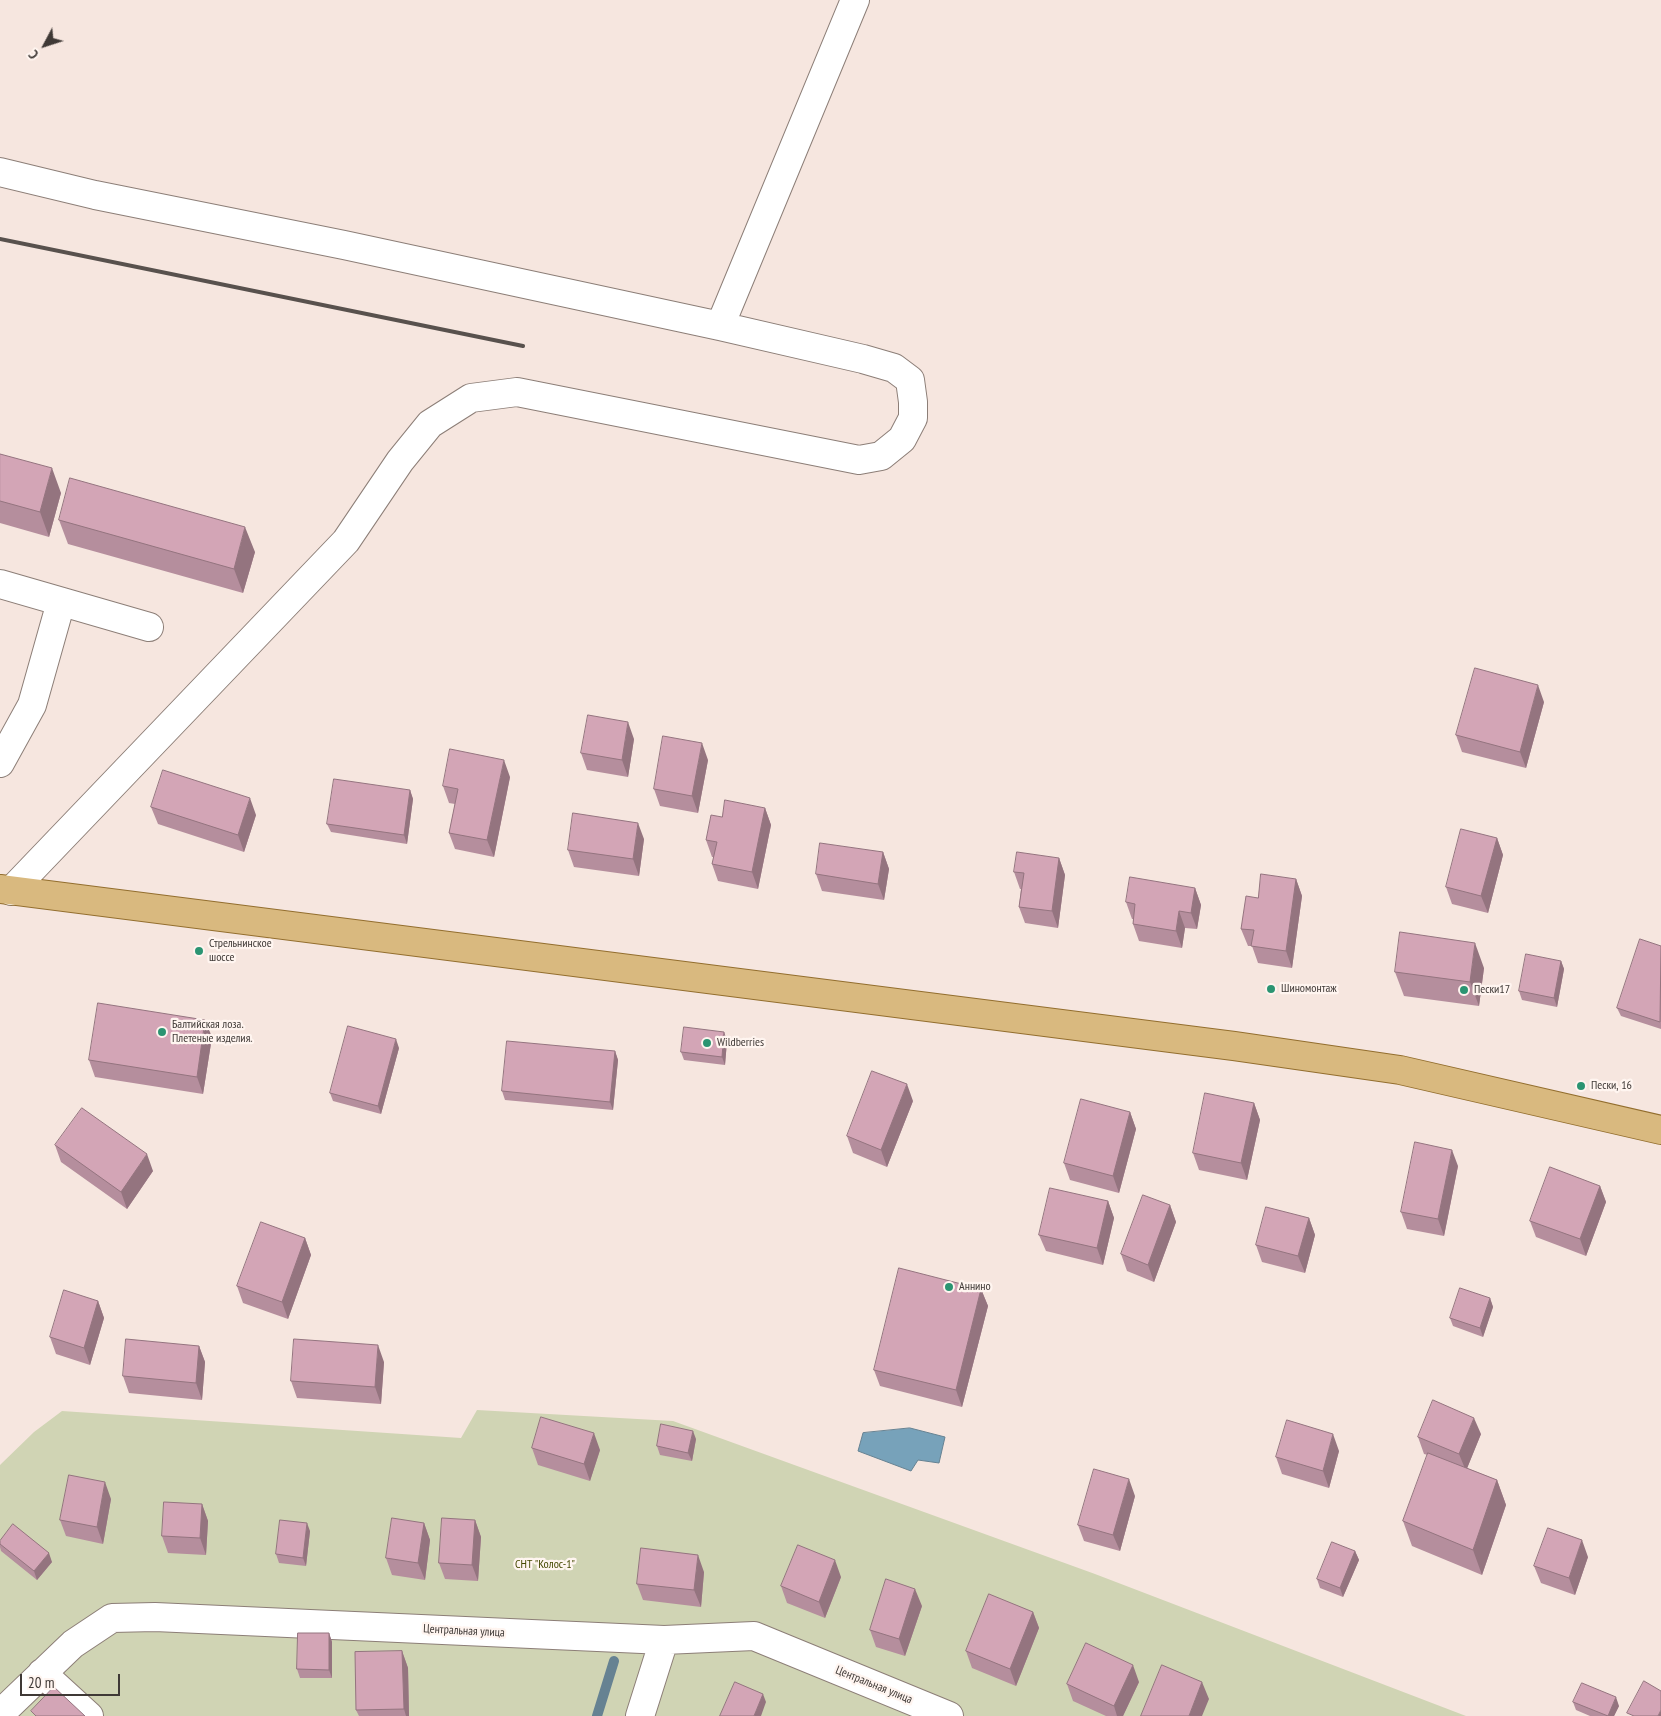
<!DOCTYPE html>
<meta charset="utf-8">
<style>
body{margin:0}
#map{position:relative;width:1661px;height:1716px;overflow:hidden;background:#f6e6df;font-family:"PT Sans Narrow",sans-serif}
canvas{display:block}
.north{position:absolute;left:20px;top:20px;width:50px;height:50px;-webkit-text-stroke:4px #fff5f0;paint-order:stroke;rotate:230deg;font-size:14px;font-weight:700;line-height:20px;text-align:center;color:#3f3936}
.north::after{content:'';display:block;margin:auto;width:18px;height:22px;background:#3f3936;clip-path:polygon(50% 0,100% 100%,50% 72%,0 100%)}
.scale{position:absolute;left:20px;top:1674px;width:100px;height:22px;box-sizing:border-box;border:2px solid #3f3936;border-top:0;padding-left:6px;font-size:15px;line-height:18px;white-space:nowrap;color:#3f3936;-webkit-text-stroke:4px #fff5f0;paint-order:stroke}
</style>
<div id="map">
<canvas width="1661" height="1716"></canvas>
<div class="north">С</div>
<div class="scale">20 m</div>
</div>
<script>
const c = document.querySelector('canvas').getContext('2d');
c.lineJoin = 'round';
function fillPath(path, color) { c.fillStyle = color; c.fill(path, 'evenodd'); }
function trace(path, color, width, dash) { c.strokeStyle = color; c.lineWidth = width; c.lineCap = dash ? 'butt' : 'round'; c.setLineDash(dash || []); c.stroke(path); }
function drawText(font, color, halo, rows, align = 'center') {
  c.font = font + ' "PT Sans Narrow",sans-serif'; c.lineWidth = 4.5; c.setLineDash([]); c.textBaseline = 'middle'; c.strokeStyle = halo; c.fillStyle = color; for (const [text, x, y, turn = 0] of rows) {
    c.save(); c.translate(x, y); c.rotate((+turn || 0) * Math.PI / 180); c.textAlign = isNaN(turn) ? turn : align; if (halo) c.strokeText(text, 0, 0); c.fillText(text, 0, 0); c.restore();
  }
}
fillPath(new Path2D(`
 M 477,1410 L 673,1421 L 1095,1574 L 1466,1716 L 0,1716 L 0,1465 L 34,1432 L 62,1411 L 461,1438 Z`), '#d0d4b4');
const water = new Path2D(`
 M 910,1428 L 945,1437 L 939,1463 L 918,1460 L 911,1471 L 858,1451 L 863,1433 Z`);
fillPath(water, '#77a2ba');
trace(water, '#668292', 1);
trace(new Path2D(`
 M 597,1716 L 614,1661`), '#668292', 10);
const minor = new Path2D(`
 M 0,172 L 95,195 L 344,245 L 720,326 L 863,359 L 894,368 L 910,380 L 913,402 L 913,418 L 902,439 L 881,456 L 859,460 L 517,392 L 471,398 L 430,424 L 400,461 L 346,541 L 11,891
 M 720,326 L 855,0
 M 0,584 L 149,627
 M 0,763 L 32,705 L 61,602
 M 42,1673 L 89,1716
 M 0,1714 L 73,1644 L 112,1618 L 155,1617 L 664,1640 L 754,1636 L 949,1716
 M 640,1716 L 664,1640`);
const major = new Path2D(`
 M 0,889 L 1234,1046 L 1400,1070 L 1661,1130`);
trace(minor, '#8c7e77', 30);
trace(major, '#936e2e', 30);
trace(minor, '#fff', 28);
trace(major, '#d9b97f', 28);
trace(new Path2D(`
 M 0,239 L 523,346`), '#58514d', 4);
fillPath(new Path2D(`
 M 0,454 L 61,493 L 49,537 L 0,523 Z
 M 59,520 L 255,552 L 243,593 L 68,544 Z
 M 1544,702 L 1526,768 L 1462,752 L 1456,735 Z
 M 634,739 L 628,777 L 587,770 L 581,753 Z
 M 708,760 L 698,813 L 660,806 L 654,789 Z
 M 510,777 L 494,857 L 455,849 L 449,833 L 455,804 L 449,803 L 443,786 Z
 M 410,790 L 413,799 L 407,844 L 331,832 L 327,824 Z
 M 151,807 L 256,815 L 244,852 L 158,824 Z
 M 765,808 L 771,825 L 758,889 L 718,881 L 712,864 L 714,857 L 712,857 L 706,840 L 722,817 Z
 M 1497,838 L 1503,855 L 1488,913 L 1452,904 L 1446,887 Z
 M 644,839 L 639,876 L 574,867 L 568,850 Z
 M 883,852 L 889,869 L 884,900 L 822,891 L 816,874 Z
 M 1059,858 L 1065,875 L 1058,928 L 1025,923 L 1019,907 L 1021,889 L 1020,889 L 1014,872 Z
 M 1296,879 L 1302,896 L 1292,968 L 1258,963 L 1252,946 L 1248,946 L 1241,929 L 1258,898 Z
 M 1195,888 L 1201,905 L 1197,929 L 1185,928 L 1182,948 L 1139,941 L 1133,924 L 1133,919 L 1132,919 L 1126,902 Z
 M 1661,946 L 1661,1029 L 1621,1016 L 1617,1008 Z
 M 1561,961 L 1564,969 L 1557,1007 L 1522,1000 L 1519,991 Z
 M 1484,968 L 1479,1006 L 1404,996 L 1395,972 Z
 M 724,1032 L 727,1041 L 725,1065 L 684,1060 L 681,1052 Z
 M 212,1037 L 203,1094 L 95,1077 L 89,1060 Z
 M 399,1048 L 381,1114 L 333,1101 L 330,1093 Z
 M 615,1051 L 618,1060 L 613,1110 L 505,1100 L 502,1091 Z
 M 913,1101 L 887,1167 L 853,1153 L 847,1136 Z
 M 1254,1103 L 1260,1120 L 1247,1180 L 1199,1170 L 1193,1153 Z
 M 1130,1112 L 1136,1129 L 1119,1193 L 1070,1180 L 1064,1163 Z
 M 55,1145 L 153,1171 L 127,1209 L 61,1162 Z
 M 1458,1166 L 1444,1236 L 1407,1229 L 1401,1212 Z
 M 1600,1186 L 1606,1202 L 1586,1256 L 1536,1237 L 1530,1221 Z
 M 1108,1201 L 1114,1218 L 1103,1265 L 1046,1251 L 1039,1235 Z
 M 1170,1205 L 1176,1222 L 1154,1282 L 1127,1271 L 1121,1254 Z
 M 1309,1218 L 1315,1235 L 1305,1273 L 1262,1262 L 1256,1245 Z
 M 305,1238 L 311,1255 L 288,1319 L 243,1303 L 237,1286 Z
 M 981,1289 L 988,1306 L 962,1407 L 880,1386 L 874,1370 Z
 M 1490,1298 L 1493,1307 L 1483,1337 L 1453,1326 L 1450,1318 Z
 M 98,1301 L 104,1318 L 90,1365 L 56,1354 L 50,1337 Z
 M 199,1346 L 205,1362 L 202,1400 L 129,1393 L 123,1376 Z
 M 384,1362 L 381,1404 L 297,1398 L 291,1381 Z
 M 1481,1434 L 1467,1468 L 1497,1480 L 1506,1505 L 1482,1575 L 1412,1546 L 1403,1521 L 1428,1455 L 1424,1454 L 1418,1437 Z
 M 696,1439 L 692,1461 L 660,1455 L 657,1446 Z
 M 532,1448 L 600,1450 L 590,1481 L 538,1465 Z
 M 1339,1451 L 1329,1488 L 1282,1474 L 1276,1457 Z
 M 1135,1496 L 1120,1551 L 1084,1541 L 1078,1525 Z
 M 111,1499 L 103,1544 L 66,1536 L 60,1520 Z
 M 202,1504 L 208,1521 L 206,1555 L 168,1553 L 162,1536 Z
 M 475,1520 L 481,1537 L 478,1581 L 445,1579 L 439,1563 Z
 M 424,1523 L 430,1540 L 425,1580 L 392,1575 L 386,1558 Z
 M 310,1531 L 306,1566 L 279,1563 L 276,1554 Z
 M 0,1541 L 52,1562 L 37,1580 L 1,1551 L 0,1547 Z
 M 1355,1551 L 1359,1560 L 1343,1597 L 1320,1588 L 1317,1579 Z
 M 1588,1557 L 1575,1595 L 1541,1583 L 1534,1566 Z
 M 704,1572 L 701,1607 L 643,1600 L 637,1584 Z
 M 841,1577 L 825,1618 L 787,1603 L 781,1586 Z
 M 922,1606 L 905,1656 L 876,1647 L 870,1630 Z
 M 1033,1612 L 1039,1628 L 1016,1686 L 972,1668 L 966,1651 Z
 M 329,1633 L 332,1642 L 332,1678 L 300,1678 L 297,1669 Z
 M 402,1651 L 408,1668 L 409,1716 L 359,1716 L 356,1710 Z
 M 1139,1682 L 1123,1716 L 1106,1716 L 1073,1701 L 1067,1684 Z
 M 1573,1702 L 1619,1706 L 1614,1716 L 1590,1716 L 1576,1710 Z`), '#b58e9d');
fillPath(new Path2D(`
 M 52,468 L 61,493 L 49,537 L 40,512 Z
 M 245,527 L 255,552 L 243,593 L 234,569 Z
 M 1538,685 L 1544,702 L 1526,768 L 1520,752 Z
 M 628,722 L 634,739 L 628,777 L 622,760 Z
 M 702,743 L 708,760 L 698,813 L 692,796 Z
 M 504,760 L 510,777 L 494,857 L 487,840 Z
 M 410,790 L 413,799 L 407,844 L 404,835 Z
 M 250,798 L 256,815 L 244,852 L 238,835 Z
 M 765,808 L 771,825 L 758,889 L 752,872 Z
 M 638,823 L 644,839 L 639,876 L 633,859 Z
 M 1497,838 L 1503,855 L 1488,913 L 1481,896 Z
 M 883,852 L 889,869 L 884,900 L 878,884 Z
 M 1059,858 L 1065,875 L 1058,928 L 1052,911 Z
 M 1296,879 L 1302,896 L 1292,968 L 1286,951 Z
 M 1195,888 L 1201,905 L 1197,929 L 1191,913 Z
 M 1179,911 L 1185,928 L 1182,948 L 1176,931 Z
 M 1475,943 L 1484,968 L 1479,1006 L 1470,982 Z
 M 1561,961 L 1564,969 L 1557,1007 L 1554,998 Z
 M 205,1020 L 212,1037 L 203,1094 L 197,1077 Z
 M 724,1032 L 727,1041 L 725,1065 L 722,1057 Z
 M 396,1039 L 399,1048 L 381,1114 L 378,1106 Z
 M 615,1051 L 618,1060 L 613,1110 L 610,1102 Z
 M 907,1084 L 913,1101 L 887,1167 L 881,1150 Z
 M 1254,1103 L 1260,1120 L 1247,1180 L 1241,1163 Z
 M 1130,1112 L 1136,1129 L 1119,1193 L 1113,1176 Z
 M 1452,1150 L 1458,1166 L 1444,1236 L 1438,1219 Z
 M 147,1154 L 153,1171 L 127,1209 L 121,1192 Z
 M 1600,1186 L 1606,1202 L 1586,1256 L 1580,1239 Z
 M 1108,1201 L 1114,1218 L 1103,1265 L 1097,1248 Z
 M 1170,1205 L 1176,1222 L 1154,1282 L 1148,1265 Z
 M 1309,1218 L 1315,1235 L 1305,1273 L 1298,1256 Z
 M 305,1238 L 311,1255 L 288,1319 L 282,1302 Z
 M 981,1289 L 988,1306 L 962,1407 L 956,1390 Z
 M 1490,1298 L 1493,1307 L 1483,1337 L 1480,1328 Z
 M 98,1301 L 104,1318 L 90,1365 L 84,1348 Z
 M 378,1345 L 384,1362 L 381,1404 L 375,1387 Z
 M 199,1346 L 205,1362 L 202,1400 L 196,1383 Z
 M 1474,1418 L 1481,1434 L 1466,1471 L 1459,1454 Z
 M 693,1431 L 696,1439 L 692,1461 L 688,1453 Z
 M 594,1433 L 600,1450 L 590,1481 L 584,1464 Z
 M 1333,1434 L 1339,1451 L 1329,1488 L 1323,1471 Z
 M 1129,1479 L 1135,1496 L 1120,1551 L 1113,1535 Z
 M 1497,1480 L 1506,1505 L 1482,1575 L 1473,1550 Z
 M 105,1482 L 111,1499 L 103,1544 L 97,1527 Z
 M 202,1504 L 208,1521 L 206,1555 L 200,1538 Z
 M 475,1520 L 481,1537 L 478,1581 L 472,1565 Z
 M 307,1523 L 310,1531 L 306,1566 L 303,1558 Z
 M 424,1523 L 430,1540 L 425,1580 L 418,1563 Z
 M 1582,1540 L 1588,1557 L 1575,1595 L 1569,1578 Z
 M 1355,1551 L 1359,1560 L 1343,1597 L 1340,1588 Z
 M 49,1553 L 52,1562 L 37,1580 L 34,1571 Z
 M 698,1555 L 704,1572 L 701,1607 L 694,1590 Z
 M 835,1560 L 841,1577 L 825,1618 L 819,1602 Z
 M 915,1589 L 922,1606 L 905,1656 L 899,1639 Z
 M 1033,1612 L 1039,1628 L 1016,1686 L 1010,1669 Z
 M 329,1633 L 332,1642 L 332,1678 L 329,1670 Z
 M 402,1651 L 408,1668 L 409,1716 L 406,1716 L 404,1709 Z
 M 1133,1665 L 1139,1682 L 1123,1716 L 1117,1716 L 1114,1706 Z
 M 1202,1682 L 1209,1699 L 1202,1716 L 1189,1716 Z
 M 763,1694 L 766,1702 L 761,1716 L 754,1716 Z
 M 1616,1697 L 1619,1706 L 1614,1716 L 1608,1716 Z
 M 1661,1710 L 1661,1716 L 1658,1716 Z`), '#94747f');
const building = new Path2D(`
 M 0,454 L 52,468 L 40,512 L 0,501 Z
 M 70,478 L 245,527 L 234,569 L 59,520 Z
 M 1475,668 L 1538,685 L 1520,752 L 1456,735 Z
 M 588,715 L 628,722 L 622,760 L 581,753 Z
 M 663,736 L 702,743 L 692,796 L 654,789 Z
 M 450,749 L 504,760 L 487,840 L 449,833 L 458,789 L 443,786 Z
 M 163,770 L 250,798 L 238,835 L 151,807 Z
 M 334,779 L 410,790 L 404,835 L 327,824 Z
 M 725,800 L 765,808 L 752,872 L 712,864 L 717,842 L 706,840 L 711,815 L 722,817 Z
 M 573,813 L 638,823 L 633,859 L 568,850 Z
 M 1461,829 L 1497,838 L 1481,896 L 1446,887 Z
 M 820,843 L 883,852 L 878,884 L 816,874 Z
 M 1017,852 L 1059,858 L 1052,911 L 1019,907 L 1024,873 L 1014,872 Z
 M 1261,874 L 1296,879 L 1286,951 L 1251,946 L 1254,930 L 1241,929 L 1246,896 L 1258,898 Z
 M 1130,877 L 1195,888 L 1191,913 L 1179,911 L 1176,931 L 1133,924 L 1135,904 L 1126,902 Z
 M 1400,932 L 1475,943 L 1470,982 L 1395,972 Z
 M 1640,939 L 1661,946 L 1660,1022 L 1617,1008 Z
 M 1526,954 L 1561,961 L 1554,998 L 1519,991 Z
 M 98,1003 L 205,1020 L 197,1077 L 89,1060 Z
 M 348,1026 L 396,1039 L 378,1106 L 330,1093 Z
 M 684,1027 L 724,1032 L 722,1057 L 681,1052 Z
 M 507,1041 L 615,1051 L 610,1102 L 502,1091 Z
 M 872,1071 L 907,1084 L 881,1150 L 847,1136 Z
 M 1205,1093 L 1254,1103 L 1241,1163 L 1193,1153 Z
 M 1081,1099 L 1130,1112 L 1113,1176 L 1064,1163 Z
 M 82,1108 L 147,1154 L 121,1192 L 55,1145 Z
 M 1415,1142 L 1452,1150 L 1438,1219 L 1401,1212 Z
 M 1550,1167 L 1600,1186 L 1580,1239 L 1530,1221 Z
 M 1050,1188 L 1108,1201 L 1097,1248 L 1039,1235 Z
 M 1143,1195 L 1170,1205 L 1148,1265 L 1121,1254 Z
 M 1266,1207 L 1309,1218 L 1298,1256 L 1256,1245 Z
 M 261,1222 L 305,1238 L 282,1302 L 237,1286 Z
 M 899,1268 L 981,1289 L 956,1390 L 874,1370 Z
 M 1460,1288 L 1490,1298 L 1480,1328 L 1450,1318 Z
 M 64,1290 L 98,1301 L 84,1348 L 50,1337 Z
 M 126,1339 L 199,1346 L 196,1383 L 123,1376 Z
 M 294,1339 L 378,1345 L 375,1387 L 291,1381 Z
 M 1433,1400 L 1474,1418 L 1459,1454 L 1418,1437 Z
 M 541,1417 L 594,1433 L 584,1464 L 532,1448 Z
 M 1287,1420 L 1333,1434 L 1323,1471 L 1276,1457 Z
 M 661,1424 L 693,1431 L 688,1453 L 657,1446 Z
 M 1428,1453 L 1497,1480 L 1473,1550 L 1403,1521 Z
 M 1094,1469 L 1129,1479 L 1113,1535 L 1078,1525 Z
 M 69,1475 L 105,1482 L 97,1527 L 60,1520 Z
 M 164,1502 L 202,1504 L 200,1538 L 162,1536 Z
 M 392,1518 L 424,1523 L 418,1563 L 386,1558 Z
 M 442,1518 L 475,1520 L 472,1565 L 439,1563 Z
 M 280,1520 L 307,1523 L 303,1558 L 276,1554 Z
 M 13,1524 L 49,1553 L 34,1571 L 0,1544 L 0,1541 Z
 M 1548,1528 L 1582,1540 L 1569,1578 L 1534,1566 Z
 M 1332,1542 L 1355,1551 L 1340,1588 L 1317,1579 Z
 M 798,1545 L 835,1560 L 819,1602 L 781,1586 Z
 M 641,1548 L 698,1555 L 694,1590 L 637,1584 Z
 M 886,1579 L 915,1589 L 899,1639 L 870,1630 Z
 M 989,1594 L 1033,1612 L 1010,1669 L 966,1651 Z
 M 298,1633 L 329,1633 L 329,1670 L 297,1669 Z
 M 1086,1643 L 1133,1665 L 1114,1706 L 1067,1684 Z
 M 402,1651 L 404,1709 L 356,1710 L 355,1652 Z
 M 1162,1665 L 1202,1682 L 1189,1716 L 1141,1716 Z
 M 1644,1681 L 1661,1691 L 1661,1710 L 1658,1716 L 1634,1716 L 1627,1713 Z
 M 735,1682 L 763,1694 L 754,1716 L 720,1716 Z
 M 1582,1683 L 1616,1697 L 1608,1716 L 1573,1702 Z
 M 54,1687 L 85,1716 L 36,1716 L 31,1711 Z`);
fillPath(building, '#d3a5b6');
trace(building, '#94747f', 1);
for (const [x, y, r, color] of [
 [199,951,5,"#2b9472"],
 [1271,989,5,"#2b9472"],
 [1464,990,5,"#2b9472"],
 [162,1032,5,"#2b9472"],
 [707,1043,5,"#2b9472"],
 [1581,1086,5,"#2b9472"],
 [949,1287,5,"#2b9472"]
]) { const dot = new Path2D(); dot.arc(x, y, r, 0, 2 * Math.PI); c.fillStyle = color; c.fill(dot); trace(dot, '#fff5f0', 2); }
drawText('12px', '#3f3936', '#fff5f0', [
 ["Стрельнинское",209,944],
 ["шоссе",209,958],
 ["Шиномонтаж",1281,989],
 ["Пески17",1474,990],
 ["Балтийская лоза.",172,1025],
 ["Плетеные изделия.",172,1039],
 ["Wildberries",717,1043],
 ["Пески, 16",1591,1086],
 ["Аннино",959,1287]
], 'left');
drawText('12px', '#454900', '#fff5f0', [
 ["СНТ \"Колос-1\"",545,1565]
]);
drawText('12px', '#3f3936', '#fff5f0', [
 ["Центральная улица",464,1631,3],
 ["Центральная улица",874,1685,22]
]);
</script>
